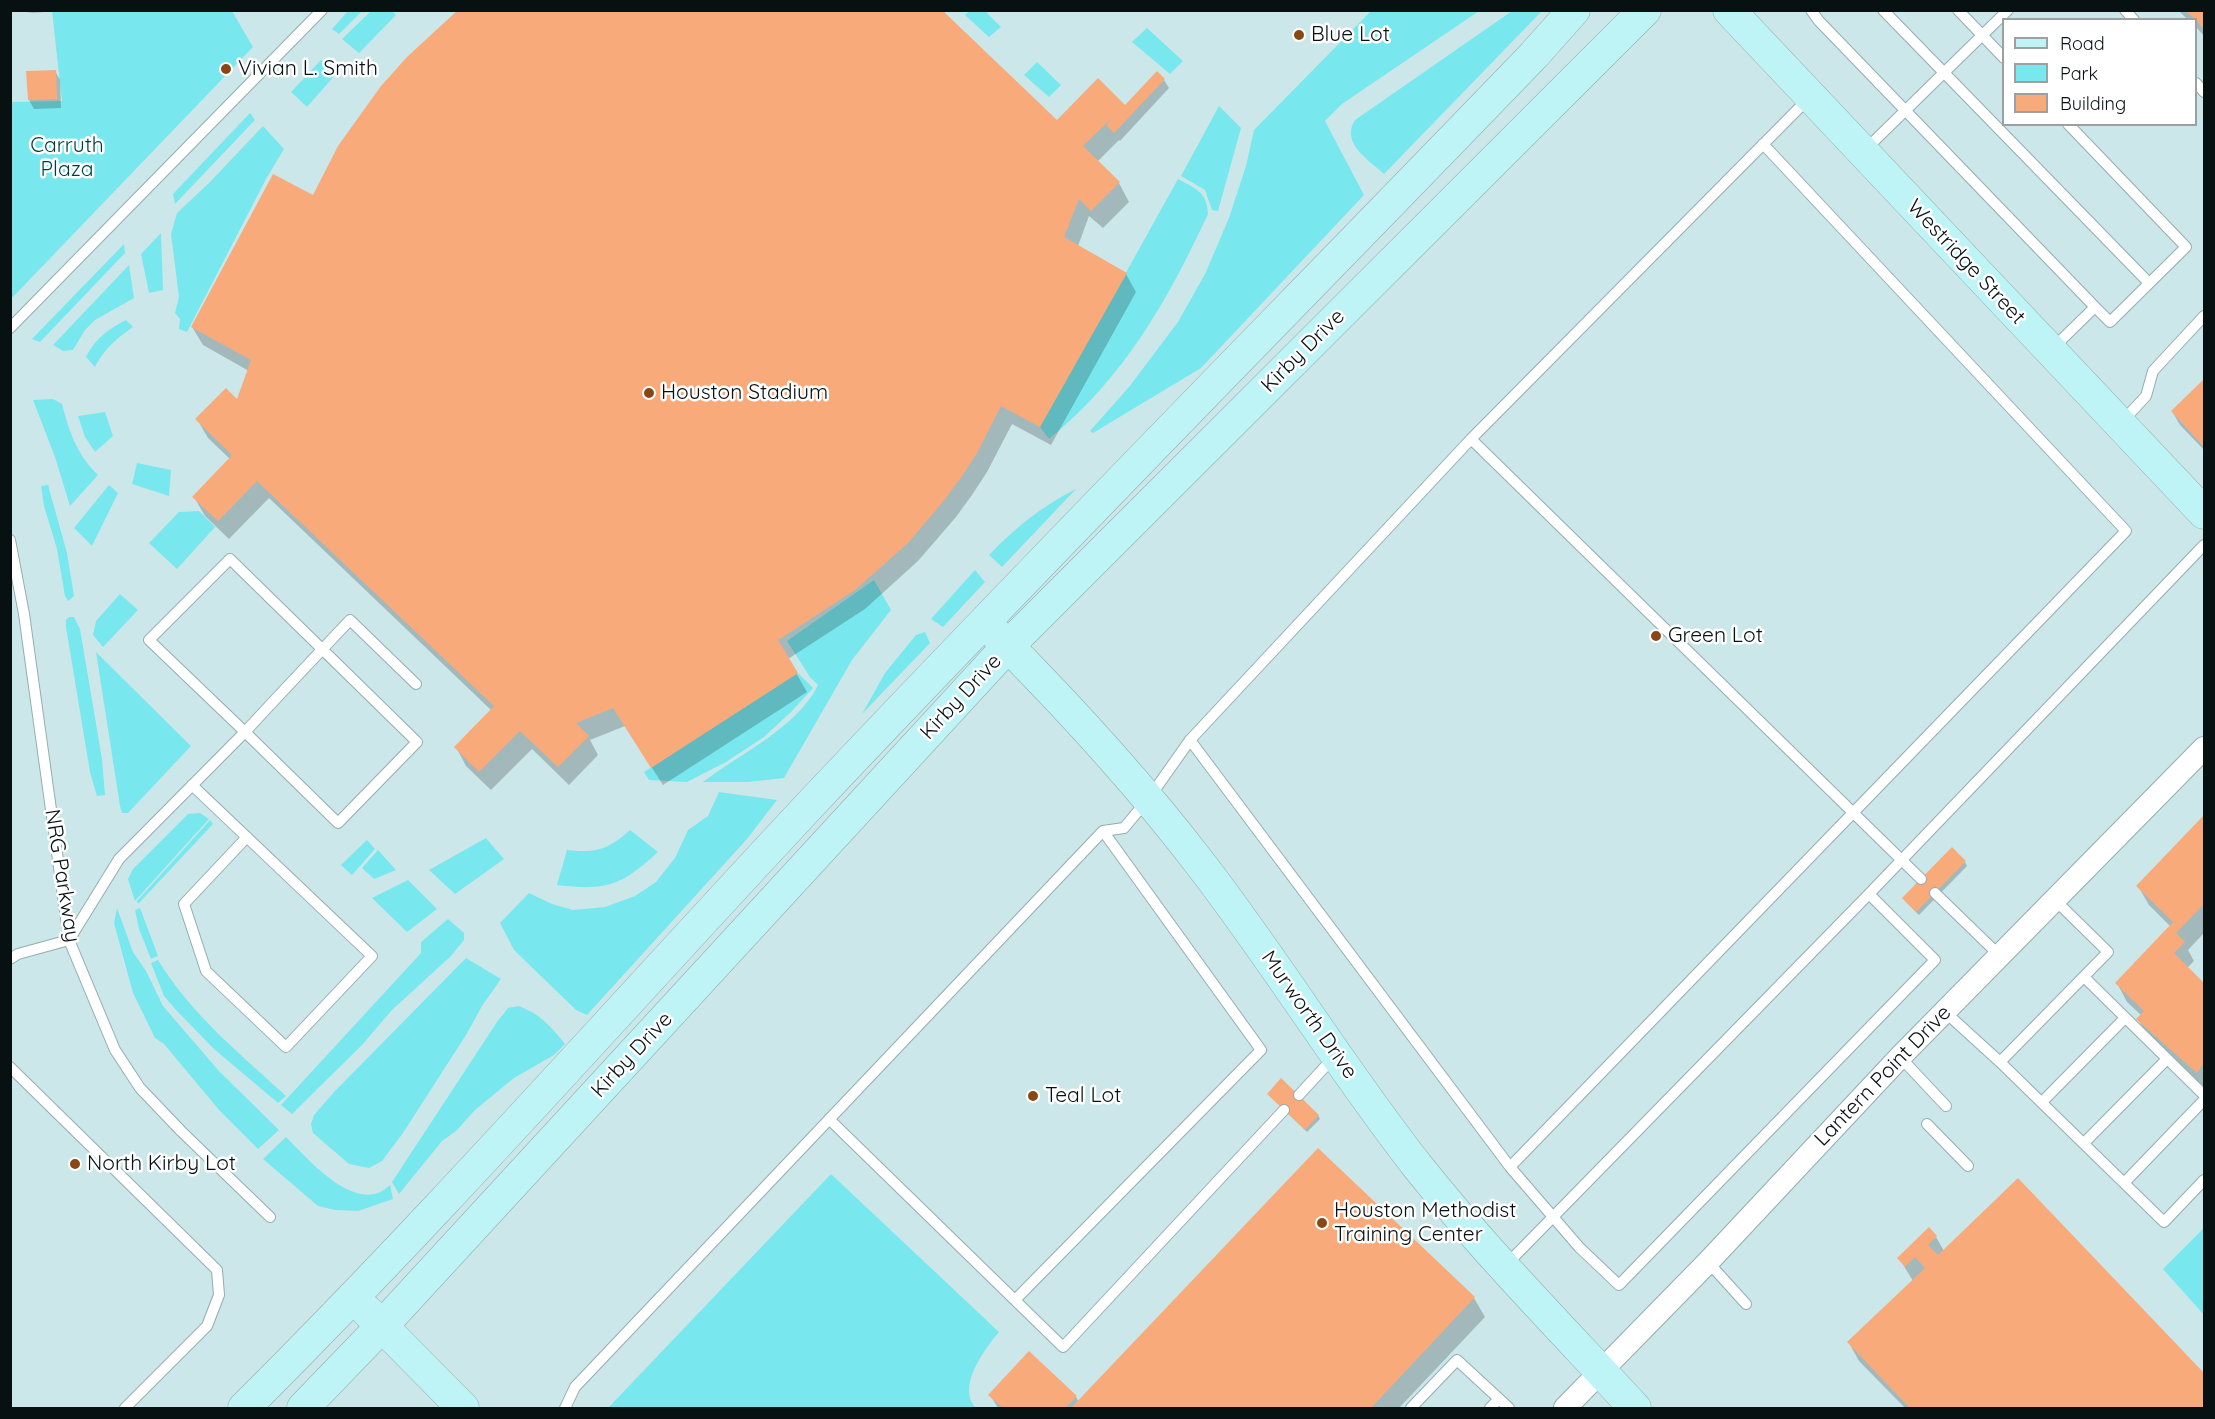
<!DOCTYPE html>
<style>
body{margin:0}
#map{position:relative;width:2215px;height:1419px;overflow:hidden;background:#cce7e9;font-family:Quicksand,sans-serif}
canvas{display:block}
.frame{position:absolute;inset:0;border:12px solid #071111;pointer-events:none}
.legend{position:absolute;left:2002px;top:18px;width:195px;height:108px;box-sizing:border-box;background:#fff;border:2px solid #9ca0a0;margin:0;padding:8px 10px;list-style:none;font-size:18px;color:#071111}
.legend li{display:flex;align-items:center;gap:12px;height:30px}
.legend b{width:30px;border:2px solid #9ca0a0}
</style>
<div id="map">
<canvas width="2215" height="1419"></canvas>
<div class="frame"></div>
<ul class="legend">
<li><b style="height:8px;background:#bef4f6"></b>Road</li>
<li><b style="height:16px;background:#78e8ee"></b>Park</li>
<li><b style="height:16px;background:#f8aa7a"></b>Building</li>
</ul>
</div>
<script>
const c = document.querySelector('canvas').getContext('2d');
c.lineJoin = 'round';
function fillPath(path, color) { c.fillStyle = color; c.fill(path, 'evenodd'); }
function trace(path, color, width, dash) { c.strokeStyle = color; c.lineWidth = width; c.lineCap = dash ? 'butt' : 'round'; c.setLineDash(dash || []); c.stroke(path); }
function drawText(font, color, halo, rows, align = 'center') {
  c.font = font + ' Quicksand,sans-serif'; c.lineWidth = 5; c.setLineDash([]); c.textBaseline = 'middle'; c.strokeStyle = halo; c.fillStyle = color; for (const [text, x, y, turn = 0] of rows) {
    c.save(); c.translate(x, y); c.rotate((+turn || 0) * Math.PI / 180); c.textAlign = isNaN(turn) ? turn : align; if (halo) c.strokeText(text, 0, 0); c.fillText(text, 0, 0); c.restore();
  }
}
fillPath(new Path2D(`
 M 970,10 L 985,11 L 1001,27 L 989,37 L 965,15 Z
 M 52,11 L 232,11 L 253,47 L 11,299 L 11,102 L 62,101 Z
 M 348,11 L 362,11 L 339,34 L 332,29 Z
 M 371,11 L 392,11 L 396,15 L 359,53 L 342,39 Z
 M 1371,11 L 1479,11 L 1342,104 L 1325,121 L 1364,195 L 1201,368 L 1093,433 L 1090,431 L 1129,387 L 1178,322 L 1205,274 L 1229,218 L 1246,166 L 1254,130 Z
 M 1512,11 L 1542,11 L 1384,174 C 1369,160 1340,143 1355,120 Z
 M 1147,28 L 1183,61 L 1170,74 L 1132,42 Z
 M 321,60 L 336,74 L 307,107 L 291,92 Z
 M 1037,62 L 1061,85 L 1049,97 L 1024,75 Z
 M 1219,106 L 1241,128 L 1218,211 L 1212,210 L 1205,190 L 1181,176 Z
 M 250,113 L 255,120 L 175,204 L 173,194 Z
 M 263,126 L 284,149 L 266,179 L 187,332 L 179,329 L 180,319 L 175,313 L 179,297 L 171,234 L 177,213 L 210,182 Z
 M 1178,179 C 1196,189 1207,191 1208,214 C 1168,300 1124,378 1049,439 L 1040,427 Z
 M 161,233 L 163,290 L 149,293 L 141,254 Z
 M 124,244 L 125,253 L 40,342 L 32,339 Z
 M 129,265 L 134,298 L 95,320 L 85,330 L 73,350 L 63,351 L 53,345 Z
 M 126,320 L 133,327 C 117,338 104,349 95,367 L 86,357 C 96,338 107,330 126,320 Z
 M 53,399 L 62,404 C 69,431 77,455 98,475 L 70,506 L 55,457 L 33,400 Z
 M 105,412 L 113,436 L 95,452 L 85,437 L 78,416 Z
 M 137,463 L 171,470 L 169,496 L 132,484 Z
 M 48,485 L 67,553 L 74,596 L 68,601 L 65,596 L 57,549 L 44,506 L 41,486 Z
 M 109,485 L 118,493 L 92,546 L 74,528 Z
 M 1076,489 L 1002,567 L 989,555 C 1015,528 1042,506 1076,489 Z
 M 199,511 L 215,527 L 177,569 L 149,543 L 179,512 Z
 M 975,570 L 985,582 L 943,627 L 931,619 Z
 M 874,580 L 891,610 L 852,660 L 784,778 L 748,782 L 703,782 C 738,755 798,727 818,685 L 810,677 L 787,641 Z
 M 120,594 L 138,610 L 103,647 L 93,635 L 96,621 Z
 M 69,617 L 74,617 L 80,629 L 102,759 L 105,795 L 97,796 L 90,772 L 66,627 L 66,620 Z
 M 925,632 L 930,643 L 862,714 L 885,673 L 916,635 Z
 M 96,652 L 191,746 L 128,813 L 122,813 L 120,806 Z
 M 798,673 L 813,688 L 791,712 L 764,737 L 726,762 L 687,782 L 649,780 L 644,772 Z
 M 719,792 L 777,800 L 747,839 L 587,1015 L 576,1010 L 514,950 L 500,923 L 529,893 L 552,904 L 573,910 L 605,907 L 635,896 L 656,882 L 675,858 L 688,830 L 708,816 Z
 M 200,813 L 209,819 L 135,901 L 128,879 L 133,869 L 188,814 Z
 M 210,820 L 213,824 L 138,904 L 137,901 Z
 M 630,830 L 658,852 C 621,886 606,891 557,885 L 567,850 C 596,853 608,850 630,830 Z
 M 486,838 L 504,859 L 455,894 L 429,870 Z
 M 367,840 L 375,849 L 352,875 L 341,865 Z
 M 378,850 L 396,870 L 374,879 L 362,868 Z
 M 408,880 L 437,909 L 407,932 L 372,898 Z
 M 117,908 L 133,952 L 146,971 L 163,1006 L 219,1071 L 279,1130 L 258,1149 L 220,1111 L 164,1044 L 155,1038 L 133,993 L 114,923 Z
 M 140,908 L 158,956 L 151,959 L 139,929 L 135,910 Z
 M 448,919 L 464,933 L 464,940 L 451,956 L 392,1010 L 362,1045 L 292,1114 L 281,1105 L 421,953 L 421,942 Z
 M 466,958 L 501,979 L 482,1006 L 466,1035 L 403,1133 L 382,1161 L 369,1168 L 349,1164 L 313,1133 L 311,1124 L 314,1115 L 335,1091 Z
 M 158,960 C 191,1014 239,1053 286,1096 L 278,1103 L 214,1049 L 176,1010 L 164,996 L 151,963 Z
 M 518,1006 C 539,1013 551,1026 565,1044 L 554,1055 L 514,1078 L 475,1110 L 456,1131 L 442,1141 L 399,1194 L 392,1182 L 497,1022 L 508,1008 Z
 M 286,1137 C 306,1157 346,1204 378,1193 C 382,1192 387,1187 390,1185 L 393,1199 L 358,1211 L 335,1210 L 318,1206 L 263,1159 Z
 M 831,1174 L 999,1332 C 985,1349 956,1387 976,1408 L 608,1408 Z
 M 2204,1228 L 2204,1315 L 2163,1269 Z`), '#78e8ee');
fillPath(new Path2D(`
 M 12,10 L 67,10 L 33,13 Z
 M 2178,10 L 2204,10 L 2204,36 L 2196,27 L 2196,20 L 2188,20 Z
 M 55,71 L 60,80 L 61,108 L 34,109 L 29,100 L 28,72 Z
 M 1164,80 L 1169,88 L 1120,141 L 1119,140 L 1097,162 L 1119,183 L 1129,202 L 1103,228 L 1089,216 L 1078,246 L 1126,274 L 1136,292 L 1051,445 L 1012,424 L 987,472 L 972,495 L 956,517 L 918,561 L 865,609 L 788,659 L 807,692 L 663,785 L 625,726 L 590,740 L 598,755 L 569,785 L 532,749 L 491,790 L 466,766 L 456,747 L 491,710 L 269,498 L 229,539 L 205,516 L 194,497 L 230,459 L 208,438 L 197,419 L 238,402 L 249,371 L 203,345 L 192,327 L 313,197 L 1057,122 L 1125,107 Z
 M 2203,382 L 2204,384 L 2204,450 L 2180,425 L 2172,411 Z
 M 2204,817 L 2204,933 L 2188,950 L 2194,961 L 2187,968 L 2204,986 L 2204,1087 L 2149,1038 L 2138,1019 L 2141,1015 L 2127,1002 L 2117,983 L 2171,927 L 2149,905 L 2138,886 Z
 M 1965,862 L 1967,866 L 1919,915 L 1906,902 L 1904,898 Z
 M 1269,1094 L 1318,1115 L 1320,1119 L 1307,1132 Z
 M 1318,1150 L 1474,1298 L 1485,1317 L 1399,1408 L 998,1408 L 990,1395 L 1076,1397 L 1079,1402 Z
 M 2018,1180 L 2204,1375 L 2204,1408 L 1905,1408 L 1859,1361 L 1849,1343 L 1913,1281 L 1899,1258 L 1936,1237 L 1944,1251 Z`), '#0003');
fillPath(new Path2D(`
 M 458,10 L 942,10 L 1057,120 L 1098,78 L 1125,105 L 1157,71 L 1165,79 L 1114,133 L 1106,125 L 1115,115 L 1083,146 L 1120,182 L 1091,211 L 1079,199 L 1064,237 L 1127,273 L 1040,427 L 1001,406 L 977,453 L 962,476 L 946,498 L 908,543 L 855,590 L 778,640 L 798,673 L 651,768 L 613,708 L 576,723 L 589,736 L 558,767 L 520,731 L 479,772 L 454,747 L 494,706 L 257,481 L 218,521 L 192,497 L 232,455 L 195,419 L 226,388 L 237,399 L 251,360 L 191,327 L 273,174 L 313,195 L 338,146 L 381,86 L 407,57 Z
 M 2185,10 L 2204,10 L 2204,29 L 2196,20 Z
 M 56,70 L 57,99 L 28,100 L 26,71 Z
 M 2203,380 L 2204,382 L 2204,447 L 2171,411 Z
 M 2204,815 L 2204,904 L 2176,933 L 2185,942 L 2174,953 L 2204,983 L 2204,1063 L 2197,1073 L 2136,1019 L 2144,1011 L 2115,983 L 2173,922 L 2136,886 Z
 M 1952,847 L 1966,861 L 1916,912 L 1902,898 Z
 M 1281,1078 L 1319,1115 L 1305,1130 L 1267,1094 Z
 M 1318,1148 L 1475,1297 L 1371,1408 L 1071,1408 Z
 M 2018,1178 L 2204,1373 L 2204,1408 L 1910,1408 L 1847,1342 L 1925,1268 L 1915,1257 L 1905,1267 L 1897,1258 L 1929,1227 L 1937,1236 L 1928,1245 L 1938,1255 Z
 M 1029,1351 L 1077,1396 L 1065,1408 L 1003,1408 L 988,1395 Z`), '#f8aa7a');
const lane = new Path2D(`
 M 1811,10 L 1819,21 L 2095,307 L 2053,348
 M 1883,10 L 2149,283
 M 1958,10 L 2004,58
 M 2125,10 L 2134,20
 M 2196,83 L 2204,92
 M 2068,124 L 2186,247 L 2110,322 L 2095,307
 M 1865,150 L 2008,10
 M 10,328 L 322,10
 M 2121,423 L 2146,396 L 2153,371 L 2204,316
 M 1471,439 L 1921,879
 M 10,540 L 24,614 L 69,940 L 115,1050 L 140,1088 L 181,1131 L 270,1217
 M 1190,740 L 1510,1167 L 1579,1247 L 1619,1285 L 1935,960 L 1869,894
 M 192,785 L 372,956 L 286,1047 L 206,971 L 184,904 L 247,837
 M 1935,893 L 2000,956
 M 2055,900 L 2108,952 L 2000,1062 L 2164,1222 L 2204,1180
 M 10,959 L 18,954 L 69,940 L 119,859 L 245,732 L 338,823 L 417,742 L 230,559 L 149,640 L 245,732 C 280,694 315,657 350,620 L 416,684
 M 2084,977 L 2204,1095
 M 1944,1011 L 2000,1062
 M 1900,1057 L 1946,1106
 M 10,1067 L 217,1270 L 219,1295 L 207,1326 L 125,1408
 M 1299,1095 L 1334,1057
 M 2042,1102 L 2125,1018
 M 829,1119 L 1063,1347 L 1284,1110
 M 1927,1124 L 1968,1166
 M 2084,1143 L 2167,1059
 M 1510,1167 L 2126,531 L 1763,144
 M 2124,1183 L 2204,1100
 M 1708,1262 L 1746,1304
 M 1505,1266 L 1869,894 L 2204,545
 M 1015,1300 L 1261,1050 L 1103,831
 M 565,1408 L 575,1387 L 1103,831 L 1124,828 L 1149,798 L 1190,740 L 1471,439 L 1808,99
 M 1411,1408 L 1457,1360 L 1509,1408
 M 1490,1408 L 1499,1399`);
const street = new Path2D(`
 M 1565,1408 L 1708,1262 L 1900,1057 L 2204,748`);
const secondary = new Path2D(`
 M 1729,10 L 2204,513
 M 993,631 C 1067,705 1138,782 1202,866 C 1276,962 1340,1067 1415,1163 C 1483,1249 1560,1327 1635,1408
 M 367,1311 L 463,1408
 M 244,1408 C 439,1214 621,1007 809,806 C 1047,553 1292,306 1533,56 L 1574,10
 M 303,1408 L 382,1326 L 1008,646 L 1645,10`);
trace(lane, '#94adaf', 12);
trace(street, '#94adaf', 24);
trace(secondary, '#94adaf', 33);
trace(lane, '#fff', 10);
trace(street, '#fff', 22);
trace(secondary, '#bef4f6', 32);
for (const [x, y, r, color] of [
 [1299,35,6,"#894715"],
 [226,69,6,"#894715"],
 [649,393,6,"#894715"],
 [1656,636,6,"#894715"],
 [1033,1096,6,"#894715"],
 [75,1164,6,"#894715"],
 [1322,1223,6,"#894715"]
]) { const dot = new Path2D(); dot.arc(x, y, r, 0, 2 * Math.PI); c.fillStyle = color; c.fill(dot); trace(dot, '#fff', 2); }
drawText('21px', '#071111', '#fff', [
 ["Blue Lot",1311,35],
 ["Vivian L. Smith",238,69],
 ["Houston Stadium",661,393],
 ["Green Lot",1668,636],
 ["Teal Lot",1045,1096],
 ["North Kirby Lot",87,1164],
 ["Houston Methodist",1334,1211],
 ["Training Center",1334,1235]
], 'left');
drawText('21px', '#003d40', '#fff', [
 ["Carruth",67,146],
 ["Plaza",67,170]
]);
drawText('21px', '#071111', '#fff', [
 ["Westridge Street",1966,262,47],
 ["Kirby Drive",1303,351,-45],
 ["Kirby Drive",961,697,-47],
 ["NRG Parkway",62,876,81],
 ["Murworth Drive",1309,1015,55],
 ["Kirby Drive",632,1055,-47],
 ["Lantern Point Drive",1883,1076,-46]
]);
</script>
